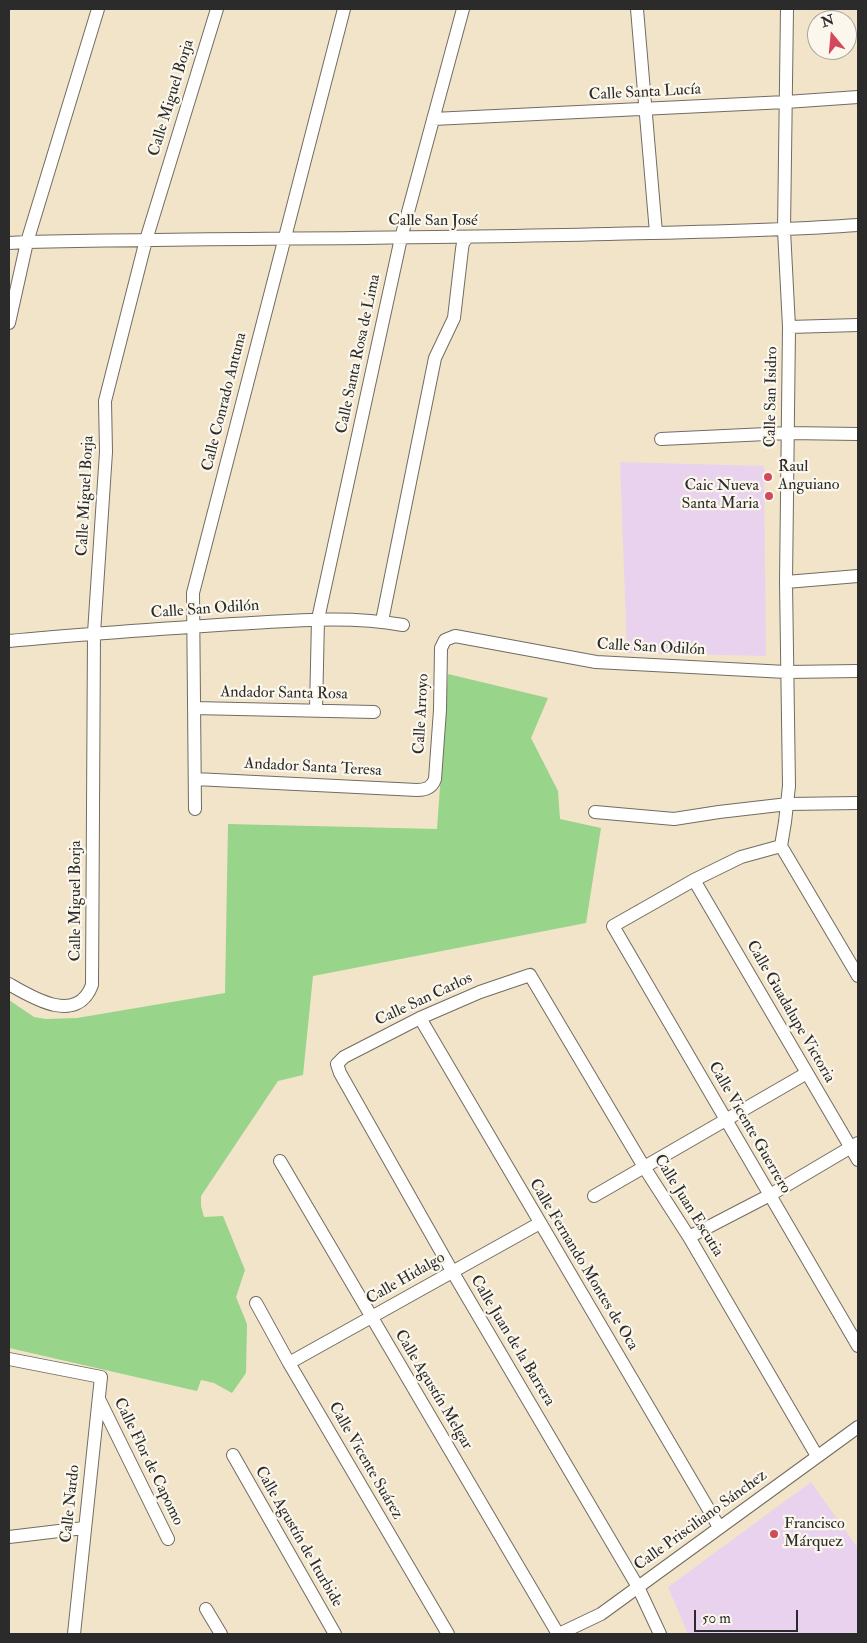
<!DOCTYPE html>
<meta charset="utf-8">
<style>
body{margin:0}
#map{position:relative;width:867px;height:1643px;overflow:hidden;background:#f2e4c9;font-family:"IM FELL Double Pica",serif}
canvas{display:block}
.frame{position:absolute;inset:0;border:10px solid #2b2b2b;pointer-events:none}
.north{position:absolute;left:807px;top:10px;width:50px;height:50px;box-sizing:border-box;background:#fbf7ec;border:1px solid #a8a59f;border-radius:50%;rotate:343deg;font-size:14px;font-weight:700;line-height:20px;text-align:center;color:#2b2b2b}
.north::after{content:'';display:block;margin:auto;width:18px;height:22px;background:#d1495b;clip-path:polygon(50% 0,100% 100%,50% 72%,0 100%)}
.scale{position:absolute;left:694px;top:1610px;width:104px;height:22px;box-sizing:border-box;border:2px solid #2b2b2b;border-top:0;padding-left:6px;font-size:15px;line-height:18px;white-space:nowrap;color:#2b2b2b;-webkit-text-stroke:4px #fbf7ec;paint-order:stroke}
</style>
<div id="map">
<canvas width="867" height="1643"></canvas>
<div class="frame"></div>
<div class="north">N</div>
<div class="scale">50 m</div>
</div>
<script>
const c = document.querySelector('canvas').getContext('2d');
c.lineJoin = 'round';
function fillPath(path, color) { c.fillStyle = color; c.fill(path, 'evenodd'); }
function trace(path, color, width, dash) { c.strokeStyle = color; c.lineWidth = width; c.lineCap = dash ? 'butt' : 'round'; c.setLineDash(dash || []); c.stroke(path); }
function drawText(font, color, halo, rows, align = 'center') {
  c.font = font + ' "IM FELL Double Pica",serif'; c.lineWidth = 4.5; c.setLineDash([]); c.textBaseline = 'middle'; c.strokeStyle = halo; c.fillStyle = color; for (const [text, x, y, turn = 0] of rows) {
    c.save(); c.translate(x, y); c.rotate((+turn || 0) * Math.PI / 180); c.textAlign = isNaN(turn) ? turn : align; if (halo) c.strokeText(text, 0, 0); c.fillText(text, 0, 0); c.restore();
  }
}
fillPath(new Path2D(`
 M 620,462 L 764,466 L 766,656 L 627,653 Z
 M 811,1482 L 858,1548 L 858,1634 L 688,1634 L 668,1587 Z`), '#e9d2ee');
fillPath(new Path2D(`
 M 448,674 L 548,698 L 531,738 L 558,791 L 560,819 L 601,828 L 586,923 L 313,976 L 303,1075 L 278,1081 L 201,1196 L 201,1206 L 204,1217 L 223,1216 L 245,1270 L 236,1297 L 247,1324 L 246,1373 L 232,1393 L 214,1383 L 201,1380 L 197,1391 L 9,1348 L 9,1000 L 34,1017 L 46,1019 L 77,1018 L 225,993 L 228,824 L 437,829 Z`), '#98d489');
const minor = new Path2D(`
 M 637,9 L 656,233
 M 433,119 L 786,102 L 858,97
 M 9,243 L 27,242 C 221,238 414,239 608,234 C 691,232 775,231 858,225
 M 9,323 L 27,242 L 98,9
 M 789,327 L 858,325
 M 661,439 L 788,433 L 858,434
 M 786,582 L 858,576
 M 382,621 L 435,358 L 454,318 L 462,249 L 463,243 L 467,238
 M 9,641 C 83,634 158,629 233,624 C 290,621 347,615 403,625
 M 194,708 L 374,712
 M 316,710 L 318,619 L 401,238 L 463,9
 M 195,779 L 417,790 C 425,790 432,788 435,779 L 440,710 L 441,648 L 445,640 L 455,636 L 596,662 L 786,672 L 858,671
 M 195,809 L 193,593 L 344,9
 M 595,812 L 674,819 L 719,812 L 788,804 L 858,803
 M 781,846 L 785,822 L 789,786 L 786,582 L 789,327 L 784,230 L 787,9
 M 781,846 L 741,857 L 694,880 L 613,926 L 858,1346
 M 781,846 L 858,976
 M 694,880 L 858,1160
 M 9,984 C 33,998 77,1025 92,985 L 94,633 L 106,452 L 105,401 L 146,240 L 217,9
 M 420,1018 L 719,1527
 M 280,1161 L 558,1634
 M 594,1196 L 807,1073
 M 689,1237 L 770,1195 L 858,1143
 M 256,1303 L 289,1363 L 448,1634
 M 9,1359 L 101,1377 L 74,1634
 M 289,1363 L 540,1223
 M 99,1399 L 168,1539
 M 233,1455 L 335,1634
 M 9,1537 L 84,1528
 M 206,1609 L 221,1634
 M 559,1634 L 601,1614 L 858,1427
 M 660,1634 L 638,1587 L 452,1271 L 340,1073 L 337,1064 L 344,1057 L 420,1018 L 480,992 L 530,975 L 644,1167 L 689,1237 L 817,1456`);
trace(minor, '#716c62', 14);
trace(minor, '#fff', 12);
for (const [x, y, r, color] of [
 [768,477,5,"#d1495b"],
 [769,496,5,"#d1495b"],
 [774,1534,5,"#d1495b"]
]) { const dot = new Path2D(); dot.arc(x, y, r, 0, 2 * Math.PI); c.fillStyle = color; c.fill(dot); trace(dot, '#fbf7ec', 2); }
drawText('16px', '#2b2b2b', '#fbf7ec', [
 ["Calle Santa Lucía",645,93,-3],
 ["Calle Miguel Borja",172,98,-73],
 ["Calle San José",433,222],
 ["Calle Santa Rosa de Lima",359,354,-78],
 ["Calle San Isidro",772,397,-89],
 ["Calle Conrado Antuna",225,402,-76],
 ["Calle Miguel Borja",86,496,-87],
 ["Calle San Odilón",205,610,-4],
 ["Calle San Odilón",651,648,3],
 ["Andador Santa Rosa",284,694,1],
 ["Calle Arroyo",422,714,-87],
 ["Andador Santa Teresa",313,768,3],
 ["Calle Miguel Borja",77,901,-90],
 ["Calle San Carlos",424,1000,-25],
 ["Calle Guadalupe Victoria",790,1012,60],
 ["Calle Vicente Guerrero",749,1128,60],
 ["Calle Juan Escutia",688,1206,58],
 ["Calle Fernando Montes de Oca",583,1265,59],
 ["Calle Hidalgo",406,1279,-30],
 ["Calle Juan de la Barrera",512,1341,59],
 ["Calle Agustín Melgar",433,1390,59],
 ["Calle Vicente Suárez",365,1461,60],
 ["Calle Flor de Capomo",148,1462,64],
 ["Calle Nardo",71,1504,-84],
 ["Calle Prisciliano Sánchez",701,1521,-36],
 ["Calle Agustín de Iturbide",298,1537,60]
]);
drawText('16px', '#2b2b2b', '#fbf7ec', [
 ["Raul",778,468],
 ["Anguiano",778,486],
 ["Caic Nueva",759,487,"right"],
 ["Santa Maria",759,505,"right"],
 ["Francisco",784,1525],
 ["Márquez",784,1543]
], 'left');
</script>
